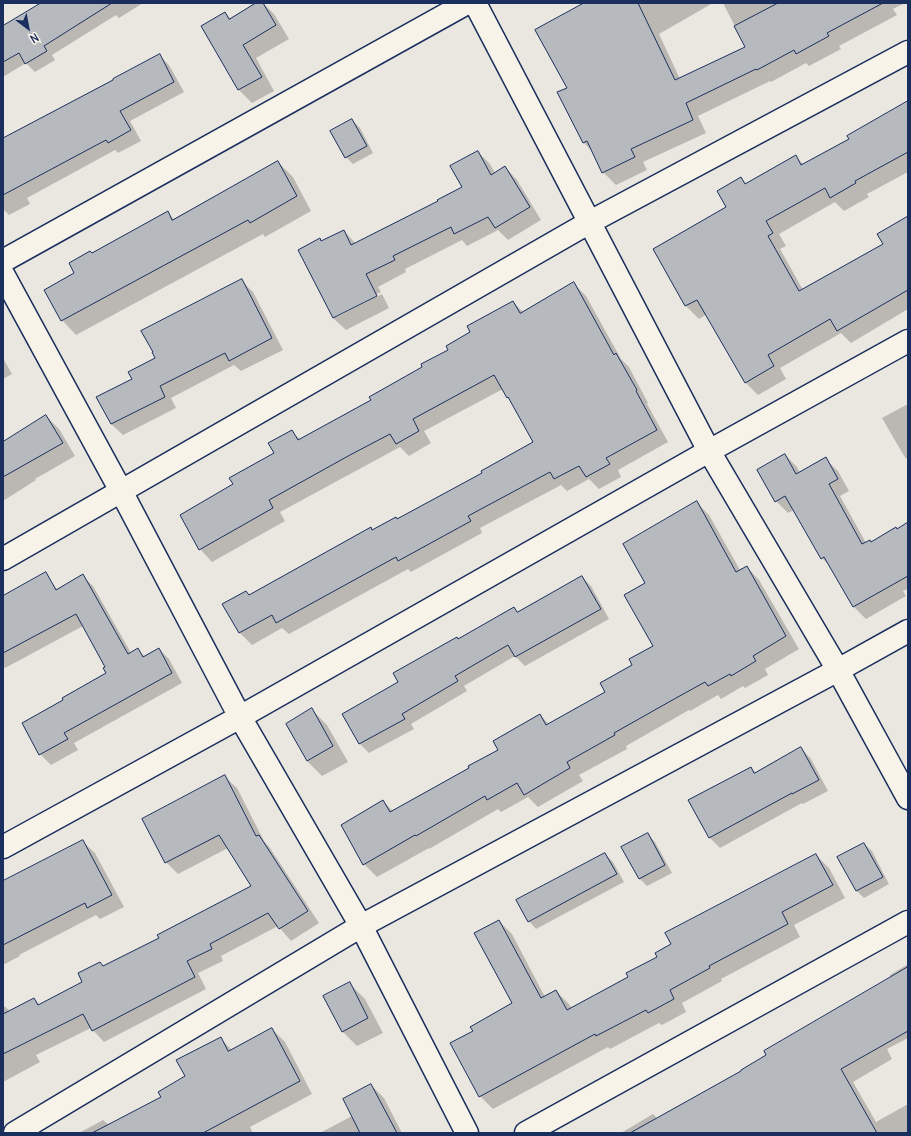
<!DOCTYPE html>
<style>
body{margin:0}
#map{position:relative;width:911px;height:1136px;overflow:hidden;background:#eae7e0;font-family:Delius,sans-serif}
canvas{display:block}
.frame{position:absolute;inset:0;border:4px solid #1b2f5e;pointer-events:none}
.north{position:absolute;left:8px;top:8px;width:40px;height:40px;-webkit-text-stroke:3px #f7f3e8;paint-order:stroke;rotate:148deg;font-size:11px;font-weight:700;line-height:16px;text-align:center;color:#1b2f5e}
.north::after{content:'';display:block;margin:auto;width:14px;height:18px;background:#1b2f5e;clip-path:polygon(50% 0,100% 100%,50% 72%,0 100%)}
</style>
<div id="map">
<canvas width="911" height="1136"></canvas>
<div class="frame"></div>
<div class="north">N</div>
</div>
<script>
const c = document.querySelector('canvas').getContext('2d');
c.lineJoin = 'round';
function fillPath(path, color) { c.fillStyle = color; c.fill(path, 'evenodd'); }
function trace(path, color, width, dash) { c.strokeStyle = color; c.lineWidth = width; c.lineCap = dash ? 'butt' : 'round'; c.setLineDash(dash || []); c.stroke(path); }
fillPath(new Path2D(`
 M 43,3 L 143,3 L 119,18 L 116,15 L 52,55 L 55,60 L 35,72 L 26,63 L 3,77 L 3,27 Z
 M 258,3 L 263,3 L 274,14 L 289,39 L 256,58 L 274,91 L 252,103 L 239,90 L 203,26 L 225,13 L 231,19 Z
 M 583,3 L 713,3 L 659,34 L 680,79 L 746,48 L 723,3 L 905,3 L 893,9 L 897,15 L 839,46 L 841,49 L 809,66 L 806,63 L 771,82 L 770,81 L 698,116 L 706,133 L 643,162 L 647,170 L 616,185 L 603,172 L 593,152 L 584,143 L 568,88 Z
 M 159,55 L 169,65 L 184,92 L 130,121 L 141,141 L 118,153 L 115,150 L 27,198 L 30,204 L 9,215 L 3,209 L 3,158 Z
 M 908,103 L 908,172 L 867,194 L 869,197 L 844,211 L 835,202 L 779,234 L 786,246 L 780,249 L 803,290 L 884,244 L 908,226 L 908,309 L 851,343 L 841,333 L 780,368 L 786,379 L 758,395 L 745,382 L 707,314 L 699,319 L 686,306 L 654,249 L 727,207 L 741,179 L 747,184 L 796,157 L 804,165 L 850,139 Z
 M 352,120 L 360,128 L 373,153 L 353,164 L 346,157 Z
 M 478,152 L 490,164 L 495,173 L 505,167 L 517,180 L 541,220 L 508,240 L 498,230 L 467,246 L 462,240 L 405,269 L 406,272 L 378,287 L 381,292 L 337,315 L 337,317 L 382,294 L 389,308 L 346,330 L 333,318 L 320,240 L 322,242 L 344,231 L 356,244 L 439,202 L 463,187 Z
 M 278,162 L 293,177 L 311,211 L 265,237 L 263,234 L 76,335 L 62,320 L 93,254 L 168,213 L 175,220 Z
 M 242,281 L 253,292 L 283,350 L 241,371 L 234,365 L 171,398 L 176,408 L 123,435 L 111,424 L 133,379 Z
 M 574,284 L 586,296 L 621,359 L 629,367 L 648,403 L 647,404 L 668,442 L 618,470 L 621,477 L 599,489 L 589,479 L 567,491 L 561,485 L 480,528 L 482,533 L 411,572 L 408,569 L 289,634 L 282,628 L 252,645 L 240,633 L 224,604 L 246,592 L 249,595 L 371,528 L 373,530 L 397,520 L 483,473 L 534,442 L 512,401 L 507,397 L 503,389 L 424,431 L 431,443 L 409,456 L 400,447 L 280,512 L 285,521 L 212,562 L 200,549 L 234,484 L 275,454 L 292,432 L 300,439 L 372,400 L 449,350 L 513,302 L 523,312 Z
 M 3,358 L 12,374 L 3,379 Z
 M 908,404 L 908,460 L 904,456 L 882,418 Z
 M 46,416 L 59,429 L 75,456 L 35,479 L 36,480 L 3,501 L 3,443 Z
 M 785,455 L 797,467 L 800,473 L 825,459 L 838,471 L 849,491 L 840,496 L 866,543 L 871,543 L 908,523 L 908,589 L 903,591 L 906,596 L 866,619 L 854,607 L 831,567 L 822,558 L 794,510 L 788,513 L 776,501 Z
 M 696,502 L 709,515 L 740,570 L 747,567 L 759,580 L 799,649 L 765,669 L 768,675 L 745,688 L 743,686 L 721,699 L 718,695 L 690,711 L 689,710 L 626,746 L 627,749 L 579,775 L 583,781 L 538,807 L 528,797 L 501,812 L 498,809 L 429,849 L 429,848 L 377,877 L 364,864 L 383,801 L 393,811 L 471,768 L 500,750 L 540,715 L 549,724 L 606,692 L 655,646 L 646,583 Z
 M 83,576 L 93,586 L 131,653 L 138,650 L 145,657 L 159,649 L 169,659 L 182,683 L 74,743 L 78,750 L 51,765 L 40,754 L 64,701 L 107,674 L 106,667 L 83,626 L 5,668 L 3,666 L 3,607 L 50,581 L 58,590 Z
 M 582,577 L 591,586 L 609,619 L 525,666 L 515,656 L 464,686 L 467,691 L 411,724 L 414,729 L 369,753 L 360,744 L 343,715 L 399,683 L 458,640 L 514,608 L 518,612 Z
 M 312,710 L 327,725 L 348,762 L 322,776 L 307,761 Z
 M 801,748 L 811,759 L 828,791 L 803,804 L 802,803 L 720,848 L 710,838 L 690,800 L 751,768 L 756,773 Z
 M 225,777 L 237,788 L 264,841 L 270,848 L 319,923 L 291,941 L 278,926 L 221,956 L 223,961 L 198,973 L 206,989 L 104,1042 L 91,1028 L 36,1055 L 40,1062 L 3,1082 L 3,1006 L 4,1006 L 10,1011 L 34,999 L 40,1005 L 84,983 L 100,963 L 104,967 L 160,938 L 252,886 L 228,848 L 178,874 L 166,862 Z
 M 647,834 L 655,842 L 672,873 L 647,886 L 640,879 Z
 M 82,841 L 95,853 L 124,907 L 100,919 L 96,915 L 19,955 L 20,956 L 3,965 L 3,903 Z
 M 864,844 L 872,851 L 889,884 L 864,898 L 857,891 L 839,857 Z
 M 605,854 L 613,862 L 624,882 L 536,929 L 529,921 Z
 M 816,855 L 829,868 L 845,898 L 794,925 L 800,937 L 721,979 L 722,981 L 682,1003 L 686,1012 L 662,1025 L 659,1023 L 610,1049 L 608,1047 L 493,1109 L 480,1096 L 474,1032 L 513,1004 L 499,921 L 512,934 L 545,997 L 556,991 L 569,1004 L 572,1009 L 629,977 L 658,957 L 672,945 Z
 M 908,964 L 908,1038 L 887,1049 L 892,1059 L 853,1082 L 876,1122 L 908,1104 L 908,1133 L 621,1133 L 653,1114 L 658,1119 L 742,1071 L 891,978 L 890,975 Z
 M 350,984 L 365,999 L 383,1033 L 357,1046 L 342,1031 Z
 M 272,1029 L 285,1042 L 312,1094 L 250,1127 L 253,1133 L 79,1133 L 103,1120 L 109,1125 L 162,1097 L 186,1077 L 221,1039 L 232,1050 Z
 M 371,1085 L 384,1098 L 402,1133 L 320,1133 L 352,1116 Z`), '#0003');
const building = new Path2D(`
 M 41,3 L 112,3 L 44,46 L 47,51 L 25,64 L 19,53 L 3,62 L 3,26 Z
 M 256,3 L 263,3 L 276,25 L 243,45 L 262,77 L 238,90 L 201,26 L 225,12 L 229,19 Z
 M 584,3 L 638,3 L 675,80 L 745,47 L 734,26 L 778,3 L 883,3 L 827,33 L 829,36 L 796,54 L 794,50 L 757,70 L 756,69 L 686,103 L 693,120 L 631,149 L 635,157 L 602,173 L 587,141 L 583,143 L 557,92 L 567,88 L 535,30 Z
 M 160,54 L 174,82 L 120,111 L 131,130 L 108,143 L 106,140 L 3,195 L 3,138 L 113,80 L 113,79 Z
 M 908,101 L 908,152 L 855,181 L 856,183 L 830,198 L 825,188 L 766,221 L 773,233 L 768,236 L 799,291 L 883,244 L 877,234 L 908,216 L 908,290 L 837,331 L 830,319 L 768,355 L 774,366 L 745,383 L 697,300 L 685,306 L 653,249 L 726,207 L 717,191 L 741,177 L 745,184 L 796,155 L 801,165 L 849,139 L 847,136 Z
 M 352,119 L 367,146 L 345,158 L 330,131 Z
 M 478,151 L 491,175 L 505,166 L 530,207 L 495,228 L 488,217 L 454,234 L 451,227 L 393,256 L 395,260 L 366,274 L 377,296 L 333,318 L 298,250 L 320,238 L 321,241 L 344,230 L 351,245 L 438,201 L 437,200 L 462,187 L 450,166 Z
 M 278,161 L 297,196 L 250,223 L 248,220 L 61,321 L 44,290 L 74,273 L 69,263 L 90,251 L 92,253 L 168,211 L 172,220 Z
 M 242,279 L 272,338 L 229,361 L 225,353 L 160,386 L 165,397 L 111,424 L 96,397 L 132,379 L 128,372 L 155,358 L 152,352 L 153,352 L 141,331 Z
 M 574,282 L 614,355 L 616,353 L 637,390 L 636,391 L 657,430 L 606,458 L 610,464 L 586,477 L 579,466 L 554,479 L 550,472 L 468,516 L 471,521 L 398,561 L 396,557 L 276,623 L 272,615 L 239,633 L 222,604 L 246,591 L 249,595 L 371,527 L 372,530 L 396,517 L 397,519 L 482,473 L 481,471 L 533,442 L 508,397 L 507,398 L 494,375 L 413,419 L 419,431 L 396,444 L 390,434 L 350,455 L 269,500 L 273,508 L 199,550 L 180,515 L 233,484 L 229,478 L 274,453 L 268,443 L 292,430 L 298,440 L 371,400 L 369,397 L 422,367 L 421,364 L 448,350 L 446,346 L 470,332 L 467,326 L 513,301 L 520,313 Z
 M 46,415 L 63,443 L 3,477 L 3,442 Z
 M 785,454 L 796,474 L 826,457 L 838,479 L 829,484 L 862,544 L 870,540 L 871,542 L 896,527 L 897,529 L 908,522 L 908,576 L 853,607 L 824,557 L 821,559 L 785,496 L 775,502 L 757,470 Z
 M 697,501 L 736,572 L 747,566 L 786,636 L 753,656 L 756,661 L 731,676 L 730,674 L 708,686 L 705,682 L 676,698 L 614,733 L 615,735 L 567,762 L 570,768 L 524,795 L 517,783 L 487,800 L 485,796 L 416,836 L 415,835 L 363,865 L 341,825 L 383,800 L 390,812 L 469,768 L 468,766 L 498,750 L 493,741 L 540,714 L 546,725 L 605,692 L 600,683 L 632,665 L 629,659 L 653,646 L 624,595 L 645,583 L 623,544 Z
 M 46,572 L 56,590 L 83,574 L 128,654 L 138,648 L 143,657 L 159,648 L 172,673 L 64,733 L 68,739 L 39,755 L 22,723 L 63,700 L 62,698 L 106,673 L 103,668 L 105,667 L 76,614 L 3,653 L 3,596 Z
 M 582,576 L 601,609 L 515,657 L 508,645 L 455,676 L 458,681 L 402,714 L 405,719 L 359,744 L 342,714 L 398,682 L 393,673 L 457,637 L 458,639 L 514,607 L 517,612 Z
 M 312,708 L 333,746 L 307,761 L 286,724 Z
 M 801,747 L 819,780 L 792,794 L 792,793 L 709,838 L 688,800 L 751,767 L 754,773 Z
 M 225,775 L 256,836 L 259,835 L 308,911 L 279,929 L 268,913 L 210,944 L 212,949 L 187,961 L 195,977 L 92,1031 L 83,1014 L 3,1054 L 3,1014 L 34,998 L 38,1005 L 82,982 L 78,973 L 100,962 L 103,966 L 159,938 L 157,935 L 251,886 L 219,835 L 165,863 L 142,819 Z
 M 648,833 L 665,865 L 639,879 L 621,847 Z
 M 83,840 L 112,895 L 87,908 L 85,903 L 3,945 L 3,881 Z
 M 864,843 L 883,877 L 856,891 L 837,857 Z
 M 605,853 L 617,874 L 528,922 L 516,900 Z
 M 816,854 L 833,885 L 782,912 L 788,924 L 709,966 L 710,968 L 670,990 L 674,999 L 648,1013 L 646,1010 L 596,1036 L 595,1034 L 479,1097 L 450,1043 L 473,1031 L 470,1027 L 512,1003 L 474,933 L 499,920 L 541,998 L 556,990 L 567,1010 L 628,977 L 626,973 L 657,957 L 655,953 L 671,944 L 665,933 Z
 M 908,967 L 908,1031 L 841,1069 L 877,1133 L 630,1133 L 741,1071 L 741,1070 L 766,1055 L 764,1051 Z
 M 350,982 L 368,1018 L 342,1032 L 323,996 Z
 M 272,1028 L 300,1081 L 203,1133 L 92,1133 L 161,1097 L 158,1092 L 185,1076 L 176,1060 L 221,1037 L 228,1051 Z
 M 371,1084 L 397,1133 L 360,1133 L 343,1099 Z`);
fillPath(building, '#b6babf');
trace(building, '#1b2f5e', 1);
const minor = new Path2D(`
 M 475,3 L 709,451 L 838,670 L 908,798
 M 3,261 L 467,3
 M 3,274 L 121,491 L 240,717 L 361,926 L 467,1133
 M 3,559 L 590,222 L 908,52
 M 3,847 L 240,717 L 709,451 L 908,341
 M 15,1133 L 361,926 L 838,670 L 908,631
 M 526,1133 L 908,922`);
trace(minor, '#1b2f5e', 25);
trace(minor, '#f7f3e8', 22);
</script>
